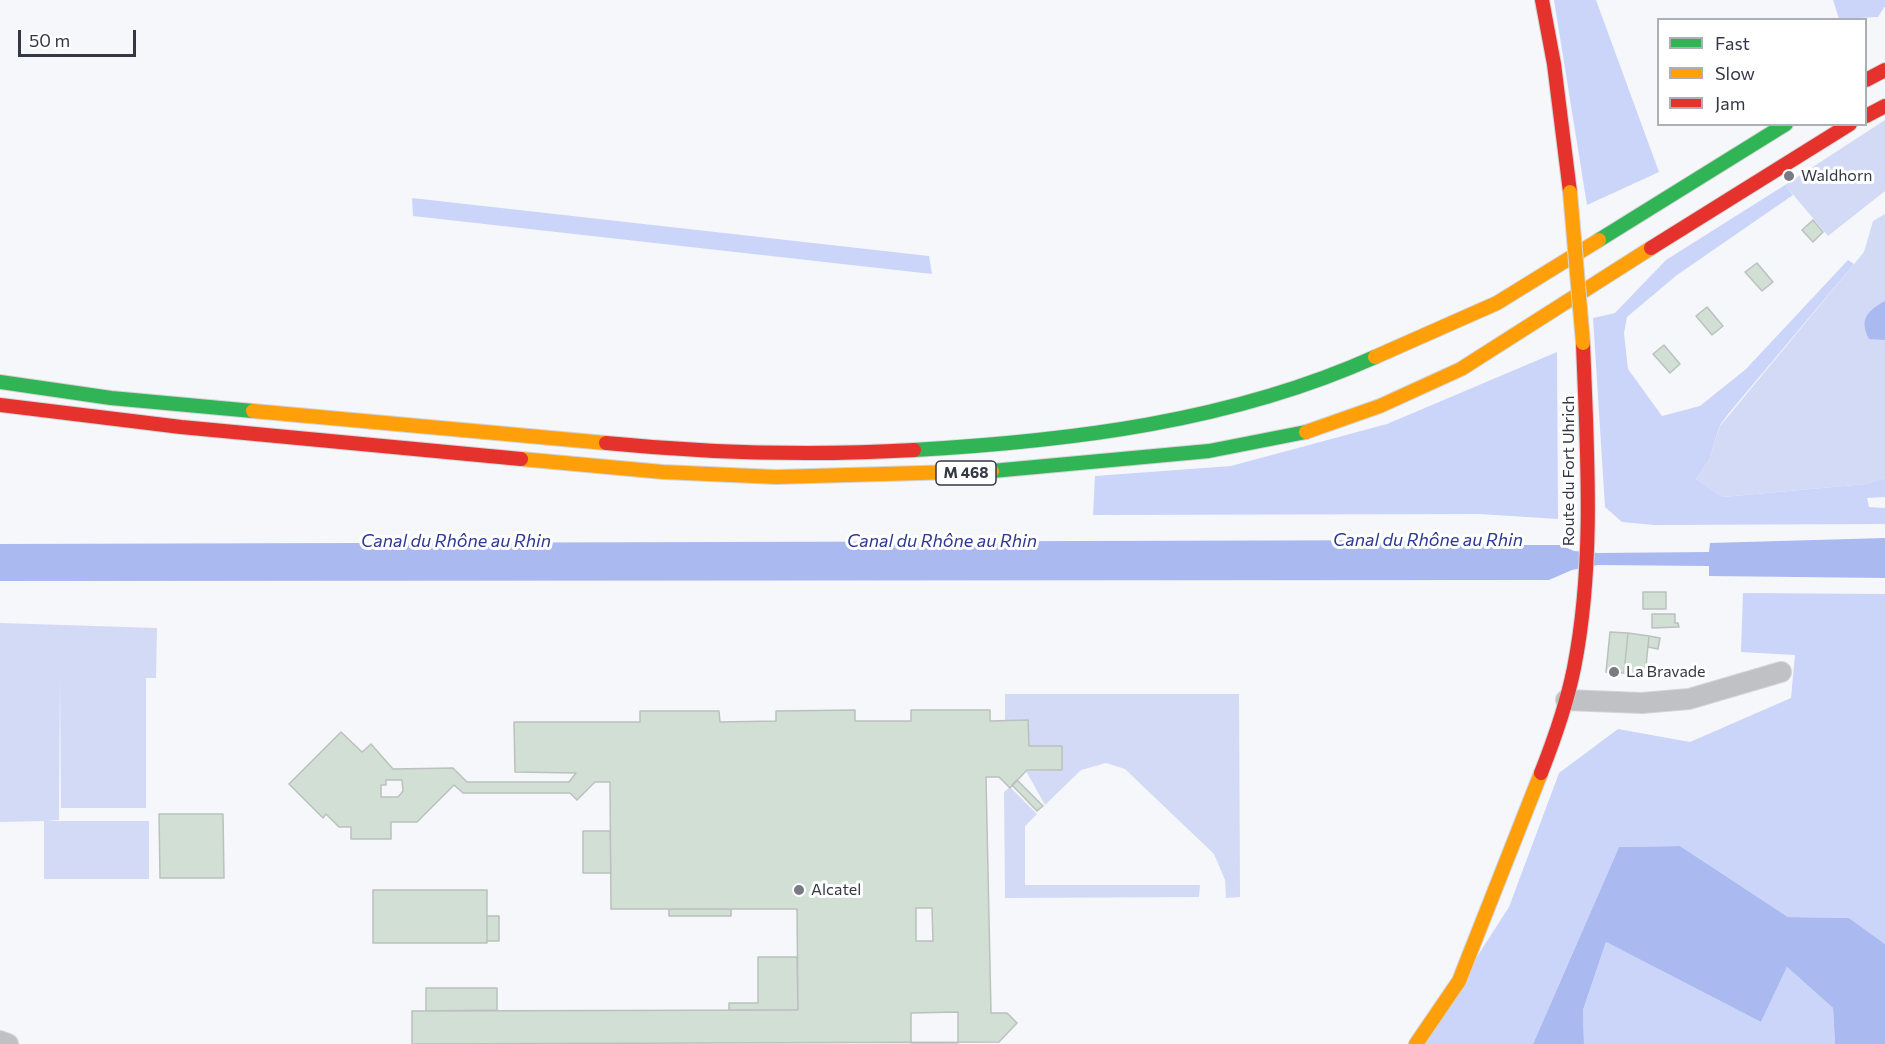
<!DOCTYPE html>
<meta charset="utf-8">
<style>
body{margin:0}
#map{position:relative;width:1885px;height:1044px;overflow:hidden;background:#f6f7fa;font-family:Commissioner,sans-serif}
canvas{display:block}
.legend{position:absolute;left:1657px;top:18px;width:210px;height:108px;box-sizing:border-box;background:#fff;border:2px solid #aeafb4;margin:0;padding:8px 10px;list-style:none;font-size:18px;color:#343744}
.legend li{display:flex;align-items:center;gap:12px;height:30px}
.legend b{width:30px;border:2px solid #aeafb4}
.scale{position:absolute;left:18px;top:30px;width:118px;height:27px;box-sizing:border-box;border:3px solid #343744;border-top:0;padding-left:8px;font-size:18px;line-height:21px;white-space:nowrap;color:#343744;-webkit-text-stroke:4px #fff;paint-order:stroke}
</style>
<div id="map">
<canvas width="1885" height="1044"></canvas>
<ul class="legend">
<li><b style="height:8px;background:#30b455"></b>Fast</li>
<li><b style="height:8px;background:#ff9f0a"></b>Slow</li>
<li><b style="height:8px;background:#e5322d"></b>Jam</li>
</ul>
<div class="scale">50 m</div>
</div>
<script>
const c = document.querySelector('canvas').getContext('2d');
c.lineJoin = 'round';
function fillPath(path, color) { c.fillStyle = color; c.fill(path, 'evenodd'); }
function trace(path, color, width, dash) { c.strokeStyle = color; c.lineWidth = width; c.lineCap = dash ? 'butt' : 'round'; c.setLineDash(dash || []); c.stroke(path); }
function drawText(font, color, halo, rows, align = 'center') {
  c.font = font + ' Commissioner,sans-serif'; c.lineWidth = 6; c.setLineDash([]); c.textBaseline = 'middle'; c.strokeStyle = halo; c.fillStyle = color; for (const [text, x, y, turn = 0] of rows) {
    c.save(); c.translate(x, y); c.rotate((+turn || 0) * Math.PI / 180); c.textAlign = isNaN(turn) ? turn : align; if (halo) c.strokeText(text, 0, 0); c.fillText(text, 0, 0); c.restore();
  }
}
fillPath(new Path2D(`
 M 1885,120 L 1885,191 L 1828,236 L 1785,185 Z
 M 1885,214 L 1885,478 L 1866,484 L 1723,497 L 1696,479 L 1709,460 L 1720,426 L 1864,252 L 1873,221 Z
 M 0,623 L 157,628 L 156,678 L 146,678 L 146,808 L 61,808 L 60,679 L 59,820 L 48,821 L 149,821 L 149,879 L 44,879 L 44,821 L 0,822 Z
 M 1005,694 L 1239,694 L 1240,897 L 1226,898 L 1225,880 L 1214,854 L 1125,769 L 1106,763 L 1081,770 L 1045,805 L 1026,771 L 1062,770 L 1062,746 L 1029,746 L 1028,720 L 1005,720 Z
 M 1010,787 L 1037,814 L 1025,826 L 1025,885 L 1200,885 L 1199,897 L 1005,898 L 1004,792 Z`), '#d2daf6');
fillPath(new Path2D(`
 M 1554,0 L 1596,0 L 1659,172 L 1587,205 Z
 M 1833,0 L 1885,0 L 1885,6 L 1878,17 L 1839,19 Z
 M 1785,185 L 1793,195 L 1677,275 L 1627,317 L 1624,333 L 1628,369 L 1662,416 L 1700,406 L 1746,369 L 1848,260 L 1854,264 L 1729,413 L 1720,425 L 1709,460 L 1696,479 L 1723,497 L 1866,484 L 1885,478 L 1885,497 L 1867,498 L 1869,507 L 1885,508 L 1885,524 L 1654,525 L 1622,522 L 1605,507 L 1593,318 L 1615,313 L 1666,260 Z
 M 412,198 L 929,256 L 932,274 L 413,216 Z
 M 1557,352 L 1558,519 L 1479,514 L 1093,515 L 1095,476 L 1231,466 L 1387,424 Z
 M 1743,593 L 1885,594 L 1885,944 L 1849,918 L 1788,917 L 1680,846 L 1619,847 L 1533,1044 L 1421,1044 L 1509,907 L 1559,773 L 1618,729 L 1690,742 L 1791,698 L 1795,655 L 1741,652 Z
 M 1606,942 L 1761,1022 L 1787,967 L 1833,1008 L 1835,1044 L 1584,1044 L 1583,1010 Z`), '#cbd5f9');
fillPath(new Path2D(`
 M 1885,301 L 1885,340 L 1869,339 C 1859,319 1867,311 1885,301 Z
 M 1885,538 L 1885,578 L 1709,576 L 1709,566 L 1598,565 L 1572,570 L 1549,580 L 0,581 L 0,544 L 1444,540 L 1492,545 L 1560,545 L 1574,551 L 1598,553 L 1709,552 L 1710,543 Z
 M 1680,846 L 1788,917 L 1849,918 L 1885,944 L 1885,1044 L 1835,1044 L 1833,1008 L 1787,967 L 1761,1022 L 1606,942 L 1583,1010 L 1584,1044 L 1533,1044 L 1619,847 Z`), '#abb9f1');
const building = new Path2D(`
 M 1813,220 L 1823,232 L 1813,242 L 1802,230 Z
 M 1757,263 L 1773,282 L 1762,291 L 1745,272 Z
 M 1707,307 L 1723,326 L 1712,335 L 1696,316 Z
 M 1664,345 L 1680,364 L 1670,373 L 1653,354 Z
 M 1643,592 L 1666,592 L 1666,609 L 1643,609 Z
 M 1652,614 L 1675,614 L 1675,623 L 1678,623 L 1679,627 L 1652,628 Z
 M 1610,632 L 1628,633 L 1624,673 L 1606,672 Z
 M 1628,633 L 1649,636 L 1645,676 L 1624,673 Z
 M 1649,636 L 1660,638 L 1658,649 L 1648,647 Z
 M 855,710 L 855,721 L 911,721 L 911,710 L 990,710 L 990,721 L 1028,720 L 1029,746 L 1062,746 L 1062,770 L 1027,770 L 1010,788 L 999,777 L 986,777 L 991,1013 L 1007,1013 L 1017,1023 L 999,1042 L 412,1044 L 412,1011 L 798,1010 L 797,909 L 611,909 L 610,782 L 595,782 L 577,800 L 570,793 L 463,793 L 454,785 L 417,822 L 391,822 L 391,839 L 351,839 L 351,827 L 339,827 L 326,814 L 323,818 L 289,784 L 341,732 L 362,752 L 371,744 L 393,769 L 453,768 L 467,782 L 569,782 L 576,773 L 515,772 L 514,722 L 640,722 L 640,711 L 719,711 L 720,722 L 776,721 L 776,711 ZM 386,780 L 402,780 L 403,791 L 398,797 L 381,797 L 381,785 L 386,785 ZM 916,908 L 932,908 L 933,941 L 916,941 ZM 958,1012 L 958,1043 L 911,1043 L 911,1013 Z
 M 1017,780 L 1043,806 L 1037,811 L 1012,785 Z
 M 159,814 L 223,814 L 224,878 L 160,878 Z
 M 583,831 L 610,831 L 611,873 L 583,873 Z
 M 373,890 L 487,890 L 487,943 L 373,943 Z
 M 669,909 L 731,909 L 731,916 L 669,916 Z
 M 487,916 L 499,916 L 499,941 L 487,941 Z
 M 758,957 L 797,957 L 798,1010 L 729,1010 L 729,1003 L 758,1003 Z
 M 426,988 L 497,988 L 497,1010 L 426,1011 Z`);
fillPath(building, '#d1dfd5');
trace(building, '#bbc1be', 1.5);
const street = new Path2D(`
 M 1566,700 L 1642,703 L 1689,699 L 1781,672
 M 0,1041 L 8,1044`);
const fast = new Path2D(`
 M 1599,240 L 1786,124
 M 0,382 L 111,398 L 253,411
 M 914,450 C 1070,441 1230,422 1375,357
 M 992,471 L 1209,451 L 1306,432`);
const slow = new Path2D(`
 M 1375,357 L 1497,303 L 1599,240
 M 253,411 L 606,443
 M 1306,432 L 1380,406 L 1461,369 L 1651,248
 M 521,459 L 663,472 L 776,477 L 992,471
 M 1416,1044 L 1459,981 L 1541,773`);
const jam = new Path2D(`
 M 1542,0 L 1554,64 L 1570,192
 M 1866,80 L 1885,70
 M 1866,116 L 1885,106
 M 1651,248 L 1850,124
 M 0,405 L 181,427 L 521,459
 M 606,443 C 708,453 811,456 914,450
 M 1541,773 C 1554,740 1567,703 1574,668 C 1595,562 1587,450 1583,343`);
trace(street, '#d4d4d8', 22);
trace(fast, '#d4d4d8', 16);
trace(slow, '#d4d4d8', 16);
trace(jam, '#d4d4d8', 16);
trace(street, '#c0c1c5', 20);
trace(fast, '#30b455', 14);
trace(slow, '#ff9f0a', 14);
trace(jam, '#e5322d', 14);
const slowBridge = new Path2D(`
 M 1570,192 L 1583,343`);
trace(slowBridge, '#d4d4d8', 16, []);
trace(slowBridge, '#ff9f0a', 14);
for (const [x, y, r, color] of [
 [1789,176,6,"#787a84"],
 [1614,672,6,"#787a84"],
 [799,890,6,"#787a84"]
]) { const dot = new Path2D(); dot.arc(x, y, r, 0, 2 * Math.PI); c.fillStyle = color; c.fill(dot); trace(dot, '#fff', 2); }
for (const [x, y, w] of [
 [966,473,60]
]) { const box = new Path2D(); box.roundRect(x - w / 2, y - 12, w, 24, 4.5); c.fillStyle = '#fff'; c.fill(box); trace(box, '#343744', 1.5); }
drawText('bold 15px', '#343744', null, [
 ["M 468",966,473]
]);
drawText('16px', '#343744', '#fff', [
 ["Waldhorn",1801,176],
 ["La Bravade",1626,672],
 ["Alcatel",811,890]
], 'left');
drawText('16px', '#343744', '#fff', [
 ["Route du Fort Uhrich",1569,471,-90]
]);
drawText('italic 18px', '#2d3892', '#fff', [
 ["Canal du Rhône au Rhin",1428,540],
 ["Canal du Rhône au Rhin",456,541],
 ["Canal du Rhône au Rhin",942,541]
]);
</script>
